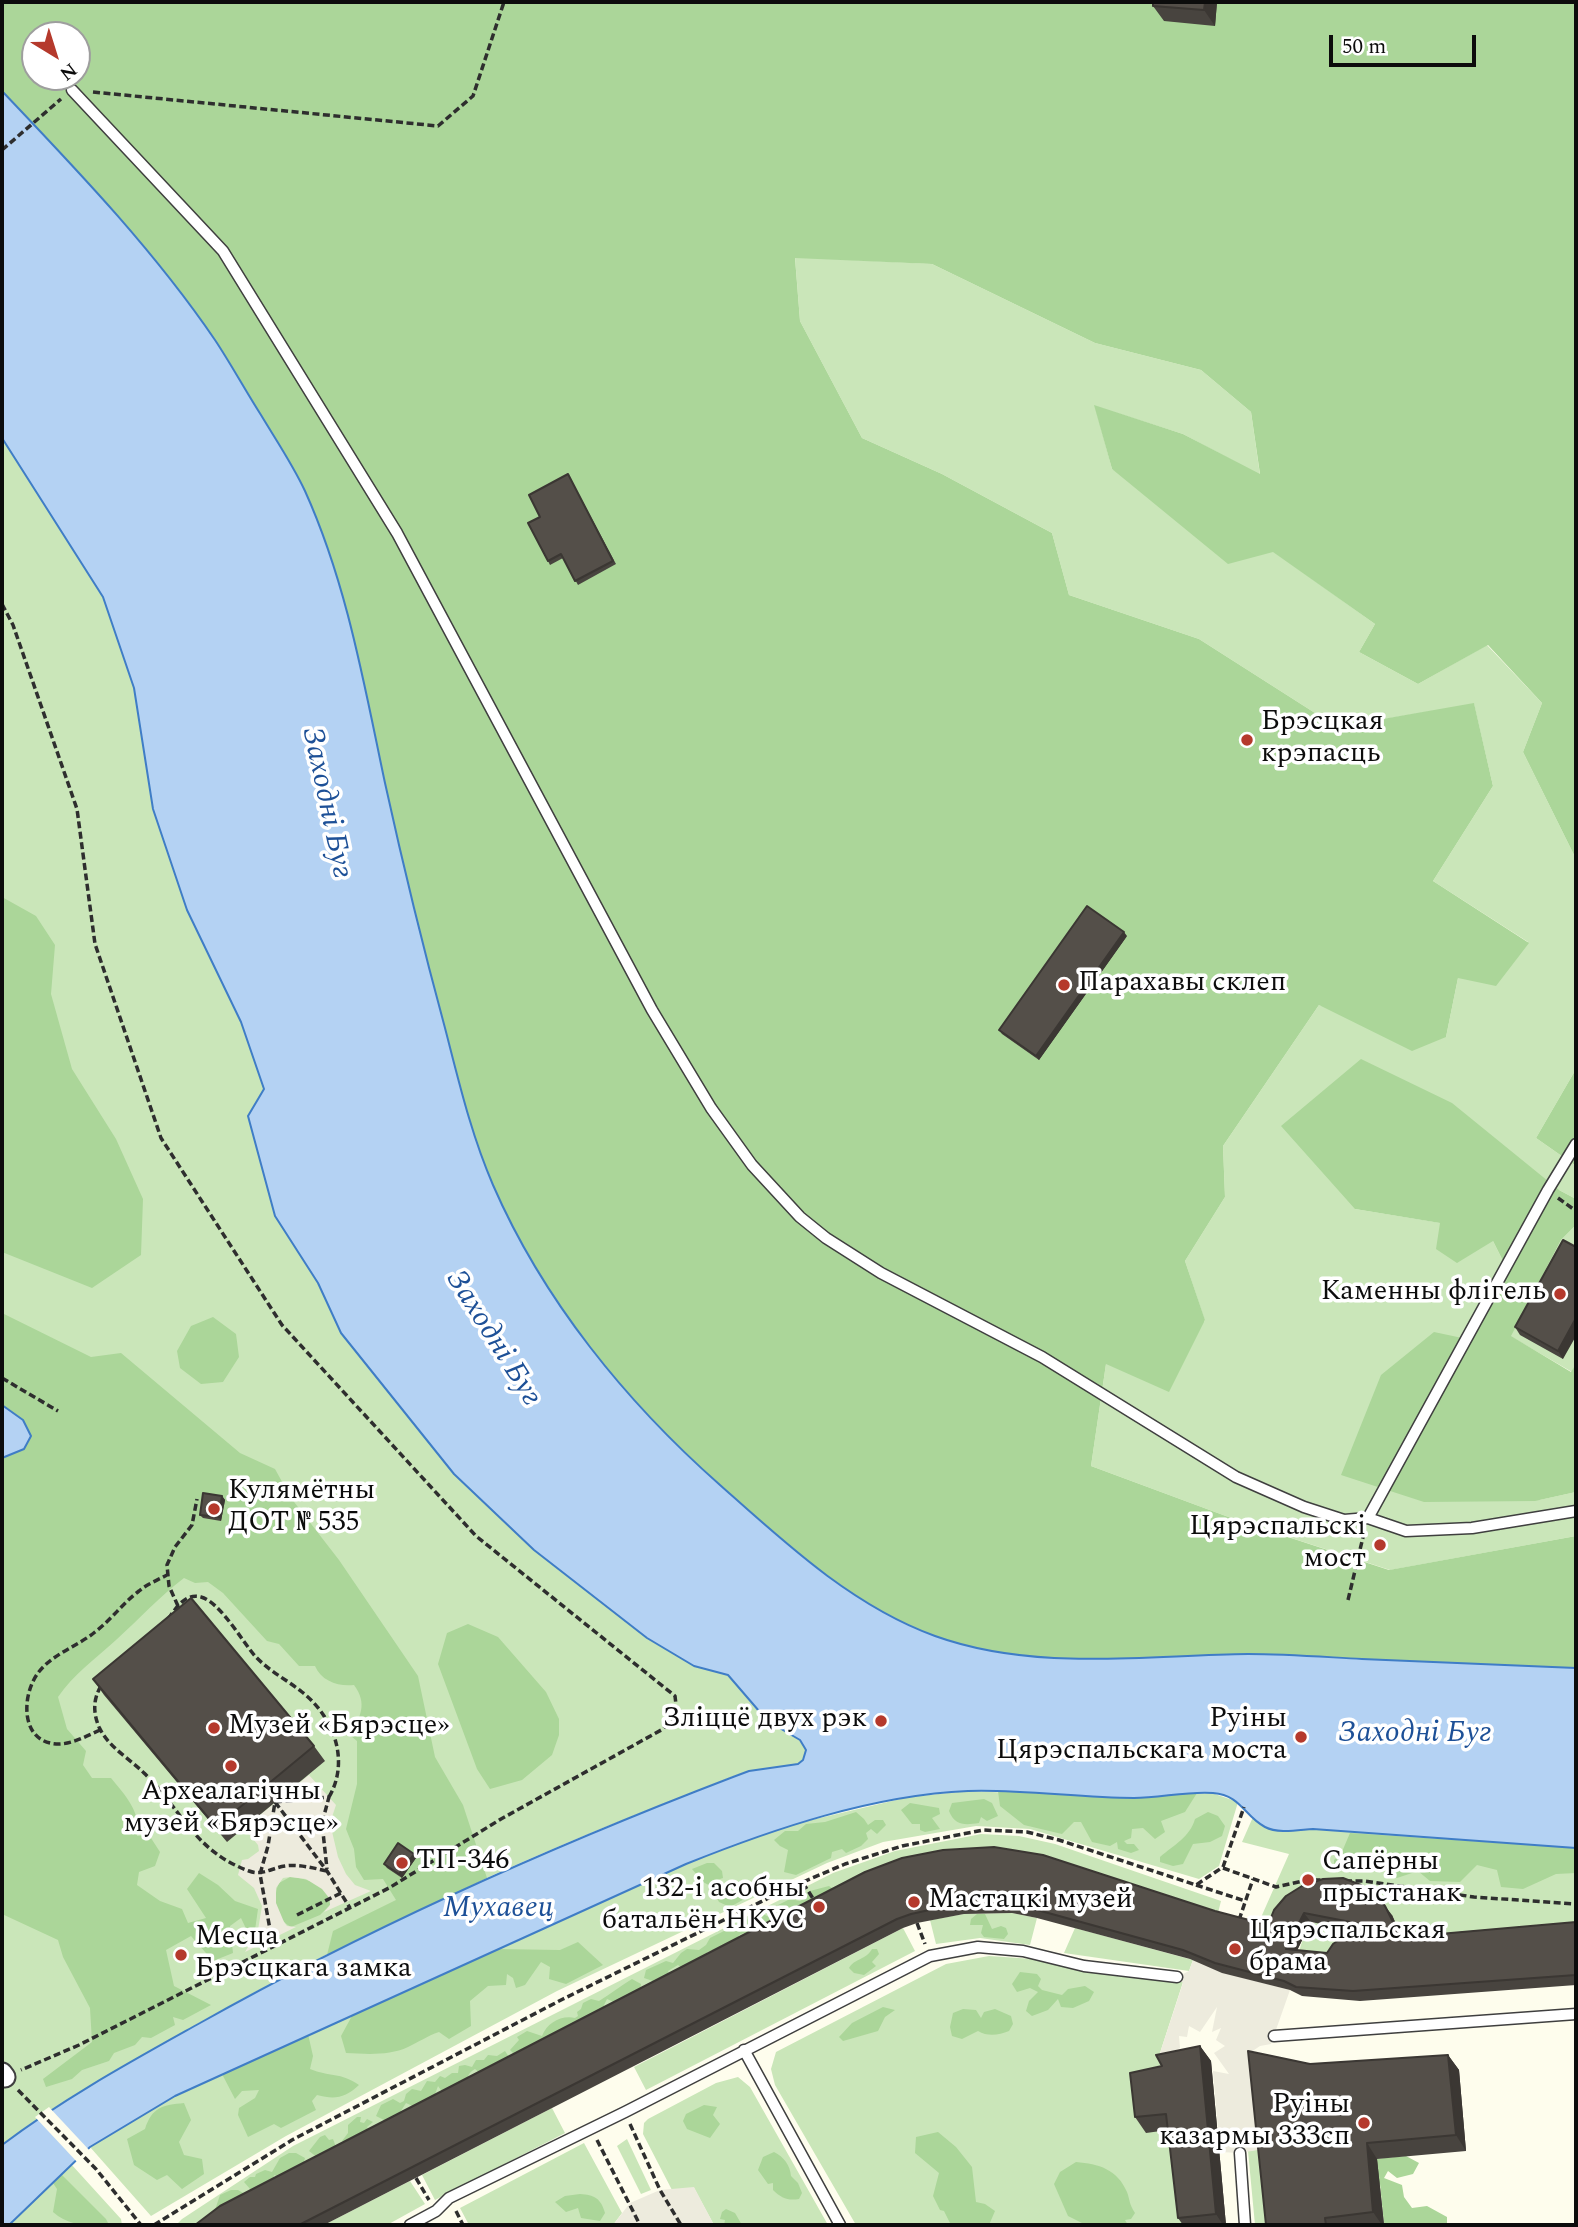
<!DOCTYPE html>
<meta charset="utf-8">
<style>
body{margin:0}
#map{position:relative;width:1578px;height:2227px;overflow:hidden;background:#fefded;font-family:Spectral,serif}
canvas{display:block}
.frame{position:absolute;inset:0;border:4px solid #0c0c0c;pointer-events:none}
.north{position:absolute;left:21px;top:21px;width:70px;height:70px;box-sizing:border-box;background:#fff;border:2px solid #9e9e9e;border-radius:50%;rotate:142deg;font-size:19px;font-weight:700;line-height:28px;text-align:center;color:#0c0c0c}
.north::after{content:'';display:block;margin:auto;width:24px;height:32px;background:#b5392c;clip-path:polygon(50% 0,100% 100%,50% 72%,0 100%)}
.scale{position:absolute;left:1329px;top:35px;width:147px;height:32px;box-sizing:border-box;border:4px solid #0c0c0c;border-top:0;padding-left:9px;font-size:21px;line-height:24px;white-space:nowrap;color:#0c0c0c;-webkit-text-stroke:5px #fff;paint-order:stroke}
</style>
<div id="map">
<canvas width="1578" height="2227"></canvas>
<div class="frame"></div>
<div class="north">N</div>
<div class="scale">50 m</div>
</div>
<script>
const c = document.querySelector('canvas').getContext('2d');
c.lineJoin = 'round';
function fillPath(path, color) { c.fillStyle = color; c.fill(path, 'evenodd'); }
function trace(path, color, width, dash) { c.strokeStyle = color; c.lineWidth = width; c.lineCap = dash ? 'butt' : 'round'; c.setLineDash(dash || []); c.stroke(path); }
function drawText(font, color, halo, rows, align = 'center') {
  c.font = font + ' Spectral,serif'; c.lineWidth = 7; c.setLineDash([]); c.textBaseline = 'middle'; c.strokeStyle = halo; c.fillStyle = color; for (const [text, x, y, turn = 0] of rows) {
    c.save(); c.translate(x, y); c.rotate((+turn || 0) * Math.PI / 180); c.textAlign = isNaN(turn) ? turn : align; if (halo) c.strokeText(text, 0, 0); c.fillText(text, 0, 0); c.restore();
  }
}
fillPath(new Path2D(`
 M 795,257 L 932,264 L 1095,343 L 1201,370 L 1251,412 L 1260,475 L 1183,434 L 1095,406 L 1112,469 L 1273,551 L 1375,624 L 1359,652 L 1418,684 L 1487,645 L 1542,703 L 1523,752 L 1576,859 L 1576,1069 L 1536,1138 L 1576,1166 L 1576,1199 L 1559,1190 L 1355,1209 L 1441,1223 L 1493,1241 L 1504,1263 L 1467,1340 L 1539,1500 L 1576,1492 L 1576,1536 L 1390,1570 L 1242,1522 L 1091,1466 L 1106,1364 L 1205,1321 L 1185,1261 L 1225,1197 L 1223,1146 L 1319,1005 L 1446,1037 L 1458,978 L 1528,942 L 1433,881 L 1493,786 L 1474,704 L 1337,727 L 1199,639 L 1069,595 L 1052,533 L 942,474 L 862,438 L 800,321 Z
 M 2,438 L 103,597 L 134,688 L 153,809 L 241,1022 L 264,1089 L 248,1116 L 275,1216 L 318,1283 L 341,1333 L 454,1474 L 534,1550 L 647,1638 L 694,1666 L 728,1675 L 759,1711 L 771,1723 L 800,1740 L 806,1750 L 803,1760 L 798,1764 C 783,1770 767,1767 751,1771 C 733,1775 714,1784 697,1791 C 525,1856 359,1933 199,2023 C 131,2062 64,2098 2,2145 Z
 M 1576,1225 L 1576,1364 L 1572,1372 L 1510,1336 L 1561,1240 Z
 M 968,1791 L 1135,1798 L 1212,1793 L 1238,1802 L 1219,1866 L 1199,1879 L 1030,1829 L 976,1826 L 883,1842 L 827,1863 L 557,1991 L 286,2136 L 151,2216 L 90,2147 L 175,2096 L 686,1864 L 786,1826 L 909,1797 Z
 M 1253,1817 C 1272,1835 1288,1830 1313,1829 L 1576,1848 L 1576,1932 L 1401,1947 L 1399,1931 L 1367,1894 L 1267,1934 L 1255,1931 L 1289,1854 L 1242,1842 Z
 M 981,1834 L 1019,1836 L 1055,1844 L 1221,1901 L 1217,1917 L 1050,1863 L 213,2225 L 176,2225 L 182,2219 L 293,2146 L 833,1873 L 895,1851 Z
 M 1012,1913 L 1037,1918 L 1030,1945 L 980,1938 L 936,1944 L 930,1920 L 964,1914 Z
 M 1320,1918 L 1359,1919 L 1339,1953 L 1298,1958 C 1301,1940 1306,1930 1320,1918 Z
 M 903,1928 L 915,1951 L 646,2090 L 634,2067 Z
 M 1075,1928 L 1193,1960 L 1189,1971 L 1064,1953 Z
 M 989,1956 L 1033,1959 L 1083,1971 L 1183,1982 L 1158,2059 L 1167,2071 L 1170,2130 L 1188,2225 L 856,2225 L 775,2085 L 771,2069 L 776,2052 L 946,1964 Z
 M 738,2077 L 750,2087 L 828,2225 L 714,2225 L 694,2188 L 672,2190 L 643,2134 L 644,2123 L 648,2119 L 716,2083 Z
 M 552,2108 L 565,2133 L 435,2200 L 422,2175 Z
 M 627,2139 L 651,2190 L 641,2194 L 617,2146 Z
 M 584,2143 L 622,2213 L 613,2225 L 469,2225 L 460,2208 Z
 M 1263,2149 L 1275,2225 L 1255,2225 L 1248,2151 Z
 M 71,2164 L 121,2219 L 122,2225 L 10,2225 Z
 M 410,2181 L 425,2204 L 387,2225 L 324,2225 Z`), '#cae6b9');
fillPath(new Path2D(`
 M 2,2 L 1576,2 L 1576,859 L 1523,752 L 1542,703 L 1488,645 L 1418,684 L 1359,652 L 1375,624 L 1273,552 L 1228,564 L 1112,469 L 1094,405 L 1183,434 L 1260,474 L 1251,412 L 1201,370 L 1095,343 L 932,264 L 795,258 L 800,321 L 862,438 L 942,474 L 1052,533 L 1069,595 L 1199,639 L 1337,727 L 1474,703 L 1493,786 L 1433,881 L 1529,943 L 1496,986 L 1458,978 L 1446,1037 L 1412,1051 L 1319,1005 L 1223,1146 L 1225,1197 L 1185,1261 L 1205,1320 L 1169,1392 L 1106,1364 L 1091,1466 L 1242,1522 L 1389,1570 L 1576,1536 L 1576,1668 C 1505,1665 1433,1662 1362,1659 C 1324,1657 1286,1654 1248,1654 C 1145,1655 1035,1672 935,1636 C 852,1606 784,1542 720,1485 C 626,1402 543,1300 493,1185 C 471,1134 459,1082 445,1028 C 423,947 403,865 385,783 C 364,684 347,584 305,491 C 293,465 276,440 261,415 C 246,390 231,364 215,340 C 153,249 77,170 2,91 ZM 35,35 L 77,35 L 77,77 L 35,77 Z
 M 2,897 L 36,916 L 55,945 L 51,994 L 72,1069 L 116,1139 L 143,1199 L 141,1255 L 92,1288 L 2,1252 Z
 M 1361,1059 L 1452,1103 L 1559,1190 L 1576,1199 L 1576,1225 L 1561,1240 L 1511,1336 L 1571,1372 L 1576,1364 L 1576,1492 L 1535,1501 L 1424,1502 L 1341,1475 L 1381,1375 L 1434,1332 L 1467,1339 L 1504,1263 L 1493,1241 L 1457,1263 L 1436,1249 L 1440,1223 L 1355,1209 L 1281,1126 Z
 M 1576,1069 L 1576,1166 L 1536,1138 Z
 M 2,1313 L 91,1357 L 121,1353 L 240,1453 L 275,1469 L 291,1498 L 339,1560 L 418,1676 L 435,1757 L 463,1805 L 487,1878 L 327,1955 L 333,1931 L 396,1900 L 383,1879 L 364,1880 L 356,1867 L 354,1849 L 346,1829 L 357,1784 L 357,1741 L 351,1736 C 360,1716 368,1704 354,1685 C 339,1687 321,1681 315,1666 L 299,1666 L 279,1644 L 267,1641 L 223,1593 L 208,1582 L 195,1583 L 184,1578 C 159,1597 139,1619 116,1640 C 96,1658 73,1675 58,1697 L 67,1729 L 86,1751 L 83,1765 L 92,1778 L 111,1778 C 125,1795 142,1813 137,1836 L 149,1835 L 160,1852 L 155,1866 L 139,1872 L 137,1885 L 160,1901 L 182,1909 L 188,1923 L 206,1918 L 187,1889 L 199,1873 L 218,1885 L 235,1901 L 258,1909 L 255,1930 L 251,1939 L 241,1918 L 230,1926 L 233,1953 L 213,1961 L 191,1936 L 166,1950 L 174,1986 L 211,2005 L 183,2020 L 173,2017 L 175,2025 L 151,2038 L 142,2037 L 135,2045 L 114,2053 L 109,2061 L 82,2070 L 72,2079 L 46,2087 L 43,2079 L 92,2042 L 90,2008 L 63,1957 L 58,1940 L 2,1914 Z
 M 213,1317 L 236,1334 L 239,1357 L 223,1382 L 201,1384 L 180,1368 L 177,1351 L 191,1326 Z
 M 468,1624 L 498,1637 L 546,1692 L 559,1719 L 559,1735 L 552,1755 L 522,1780 L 490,1789 L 477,1769 L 438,1664 L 447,1633 Z
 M 998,1791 L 1135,1798 L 1197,1793 L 1185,1812 L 1161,1821 L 1165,1832 L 1155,1839 L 1143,1828 L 1132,1829 L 1131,1838 L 1124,1841 L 1127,1844 L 1134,1844 L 1139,1850 L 1131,1853 L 1118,1849 L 1117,1842 L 1110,1846 L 1092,1842 L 1081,1822 L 1074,1822 L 1062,1834 L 1024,1825 L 1000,1806 Z
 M 984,1799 L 992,1803 L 998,1816 L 987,1821 L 981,1817 L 979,1823 C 965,1825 955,1826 949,1811 L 952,1803 Z
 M 910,1803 L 939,1808 L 940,1814 L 932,1818 L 940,1829 L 925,1832 L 920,1830 L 920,1824 L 912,1824 L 901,1810 Z
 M 856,1812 L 864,1819 L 868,1825 L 875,1820 L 883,1820 L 886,1825 L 877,1834 L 871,1829 L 866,1833 L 868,1839 L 861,1846 L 846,1853 L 842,1849 L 832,1852 L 831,1858 L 796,1875 L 784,1872 L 788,1850 L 780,1846 L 774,1840 L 785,1831 L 798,1831 L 806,1824 L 825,1822 Z
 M 1208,1812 L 1218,1816 L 1225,1826 L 1222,1836 L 1210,1842 L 1193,1844 L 1183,1864 L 1173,1866 L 1160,1862 L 1160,1857 C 1174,1845 1190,1837 1195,1819 Z
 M 1350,1833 L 1576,1848 L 1576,1873 L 1556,1874 L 1523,1889 L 1501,1887 L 1497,1870 L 1477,1865 L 1460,1882 L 1430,1881 L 1418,1871 L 1397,1878 L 1385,1869 L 1388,1862 L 1383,1858 C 1360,1878 1355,1863 1334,1868 L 1334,1860 L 1341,1854 Z
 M 707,1863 L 714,1863 L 722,1871 L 723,1878 L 717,1880 L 723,1887 L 735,1885 L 738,1893 L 746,1894 L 748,1897 L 730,1907 L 719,1902 L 716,1896 L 720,1891 L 703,1882 L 692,1869 Z
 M 290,1877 C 307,1878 329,1885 330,1905 L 320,1915 L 291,1927 C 276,1919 272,1897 279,1883 Z
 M 829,1886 L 836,1891 L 806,1902 L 805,1913 L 784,1919 L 779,1915 L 746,1936 L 744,1933 L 739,1935 L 737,1941 L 707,1952 L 710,1962 L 689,1973 L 678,1965 L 668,1971 L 670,1978 L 659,1983 L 644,1978 L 646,1970 L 666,1961 L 673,1963 L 681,1953 L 687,1949 L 699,1950 L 706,1945 L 710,1938 L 728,1929 L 740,1932 L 743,1930 L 744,1921 L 761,1913 L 773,1919 L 778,1913 L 778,1905 L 790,1899 L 800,1901 L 807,1897 L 810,1891 Z
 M 977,1914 L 985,1914 L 992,1929 L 1001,1926 L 1006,1928 L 1008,1934 L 1004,1939 L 984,1937 L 981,1933 L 983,1925 L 970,1925 L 971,1919 Z
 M 578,1942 L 603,1965 L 566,1984 L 549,1979 L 550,1967 L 541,1962 L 525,1985 L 516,1988 L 513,1978 L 507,1974 L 506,1985 L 488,1986 L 470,2001 L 471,2026 L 449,2039 L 439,2032 C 427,2036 419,2042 408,2047 C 389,2056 366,2054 346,2053 L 341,2036 L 353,2014 L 496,1949 L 560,1950 Z
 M 872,1949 L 877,1949 L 879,1954 L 872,1962 L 876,1966 L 864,1975 L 854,1973 L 849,1968 C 855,1958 866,1960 872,1949 Z
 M 1020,1972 L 1037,1974 L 1041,1979 L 1038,1986 L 1042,1990 L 1062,1995 L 1068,1989 L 1085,1986 L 1094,1992 L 1089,2001 L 1073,2008 L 1061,2007 L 1058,1999 L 1048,2010 L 1032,2016 L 1026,2011 L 1029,2001 L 1038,1992 L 1030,1988 L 1017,1992 L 1012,1984 Z
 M 632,1979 L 641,1984 L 640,1994 L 623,2006 L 607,1999 L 604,2005 L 605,2014 L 590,2022 L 582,2018 L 540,2040 L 537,2049 L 516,2056 L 510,2050 L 519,2040 L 517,2037 L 527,2031 L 542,2036 C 547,2023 561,2015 575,2018 L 578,2016 L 577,2012 L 581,2009 L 583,2003 L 591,1999 L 599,2001 C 611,1994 620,1986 632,1979 Z
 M 883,2007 L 895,2010 L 885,2017 L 878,2031 L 843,2041 L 839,2037 L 852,2023 Z
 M 963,2009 L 976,2010 L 981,2018 L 984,2012 L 995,2009 L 1011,2016 L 1013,2024 L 1009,2031 C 999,2035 988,2037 978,2031 L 962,2039 L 952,2036 L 950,2027 L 953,2013 Z
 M 308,2034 L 313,2056 L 310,2069 C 329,2077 341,2072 359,2085 C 345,2098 335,2100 317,2095 L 312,2101 L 316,2110 L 281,2128 L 274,2124 L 248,2137 L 238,2115 L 239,2108 L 255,2098 L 259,2090 L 242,2091 L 235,2099 L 222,2074 Z
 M 505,2051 L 509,2057 L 480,2073 L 475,2069 C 468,2073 467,2077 467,2085 L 443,2093 L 438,2086 L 434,2097 L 419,2109 L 406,2103 L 399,2114 L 388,2122 L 376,2116 L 381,2105 L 393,2099 L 400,2103 L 404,2101 L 406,2094 L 412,2089 L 421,2091 L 427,2081 L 435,2082 L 440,2076 L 445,2078 L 452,2073 L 458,2073 L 459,2066 L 465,2065 L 472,2067 L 476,2060 L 484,2060 L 488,2055 L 497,2056 Z
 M 184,2103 L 191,2120 L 179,2142 L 184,2155 L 202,2159 L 204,2174 L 182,2189 L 167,2175 L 157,2180 L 134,2165 L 127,2139 L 145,2129 C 152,2107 163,2105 184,2103 Z
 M 704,2105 L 717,2107 L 713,2115 L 720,2124 L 710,2138 L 687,2129 L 683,2121 L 686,2114 Z
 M 357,2117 L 361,2117 L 360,2122 L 364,2123 L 367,2119 L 373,2122 L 367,2127 L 370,2133 L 355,2145 L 342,2141 L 348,2133 L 348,2125 Z
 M 938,2132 L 956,2147 L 972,2167 L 976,2202 L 985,2204 L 995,2211 L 989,2225 L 949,2225 L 950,2223 L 944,2211 L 940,2210 L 933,2196 L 939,2173 L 915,2153 L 916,2137 Z
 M 325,2135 L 329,2140 L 333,2139 L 337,2150 L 322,2161 L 309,2151 L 320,2137 Z
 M 774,2152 C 784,2157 790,2165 791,2176 L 798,2183 L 802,2193 L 799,2199 C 788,2201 781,2198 773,2190 L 773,2183 L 768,2184 L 758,2170 L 763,2157 Z
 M 289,2153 L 296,2153 L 305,2158 L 303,2165 L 286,2180 L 274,2175 L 273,2184 L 260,2194 L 251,2190 L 244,2182 L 250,2177 L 255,2177 L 256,2174 L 265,2170 L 272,2172 L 280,2158 Z
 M 1406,2156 L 1419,2163 L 1413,2174 L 1397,2178 L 1388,2171 L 1384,2178 L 1402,2185 L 1404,2197 L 1412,2208 L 1427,2206 L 1447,2217 L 1447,2225 L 1384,2225 L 1380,2184 L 1351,2161 Z
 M 1076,2162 C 1099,2164 1117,2169 1127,2192 C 1130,2200 1129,2204 1135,2213 L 1131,2219 L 1125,2220 L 1128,2225 L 1086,2225 L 1068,2216 L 1054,2184 L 1060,2172 Z
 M 62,2175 L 106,2219 L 109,2225 C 87,2225 70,2227 53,2212 L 57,2189 L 53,2183 Z
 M 231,2190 L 238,2190 L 250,2197 L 215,2210 L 220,2195 Z
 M 580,2194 C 594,2195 601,2198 605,2213 L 600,2221 L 581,2218 L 578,2208 L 566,2212 L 555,2202 L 565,2196 Z
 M 726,2209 L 735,2213 L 742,2225 L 724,2225 L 725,2220 L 720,2219 L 722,2212 Z`), '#abd699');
fillPath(new Path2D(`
 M 309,1775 L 336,1805 L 330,1823 L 338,1857 L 346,1874 L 355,1885 L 371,1891 L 324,1912 L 330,1905 L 330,1899 L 322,1889 L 306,1879 L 290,1877 L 283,1878 L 276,1888 L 276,1903 L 284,1922 L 287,1926 L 296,1927 L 245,1952 L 258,1930 L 262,1906 L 254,1888 L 238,1875 L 242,1860 L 248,1859 L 259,1851 L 258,1845 L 244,1828 Z
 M 1193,1960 L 1244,1978 L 1290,1990 L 1271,2044 L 1260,2046 L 1251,2052 L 1255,2069 L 1263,2149 L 1240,2153 L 1220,2152 L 1213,2071 L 1229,2074 L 1214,2053 L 1225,2046 L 1216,2040 L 1221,2028 L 1212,2032 L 1217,2007 L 1200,2032 L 1189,2026 L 1187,2037 L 1179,2036 L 1180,2048 L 1158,2059 L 1183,1983 L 1177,1977 L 1189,1971 Z
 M 694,2187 L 714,2225 L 613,2225 L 630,2203 L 660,2190 Z`), '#edebdd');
const water = new Path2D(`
 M 2,91 C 77,170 153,249 215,340 C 231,364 245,390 261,415 C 276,440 293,465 305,491 C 347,584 364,684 385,783 C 403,865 423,947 445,1028 C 459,1082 471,1134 493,1185 C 543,1300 626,1402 720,1485 C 784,1542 852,1606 935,1636 C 1035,1672 1145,1655 1248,1654 C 1286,1654 1324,1657 1362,1659 C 1433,1662 1505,1665 1576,1668 L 1576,1848 L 1313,1829 C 1298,1830 1278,1834 1265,1827 C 1244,1816 1241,1795 1213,1793 C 1187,1791 1160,1798 1134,1798 C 1078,1798 1023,1789 968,1791 C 873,1795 773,1829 686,1864 L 175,2096 L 90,2147 L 9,2225 L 2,2225 L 2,2145 C 64,2098 132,2061 200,2023 C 371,1927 550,1847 733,1777 L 749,1771 L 798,1764 L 803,1760 L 806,1750 L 800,1740 L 771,1723 L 759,1711 L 728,1675 L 694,1666 L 647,1638 L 534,1550 L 454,1474 L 341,1333 L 318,1283 L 275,1216 L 248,1116 L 264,1089 L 241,1022 L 187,910 L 153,809 L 134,688 L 103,597 L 2,438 Z
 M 2,1405 L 23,1420 L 31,1436 L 24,1449 L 2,1458 Z`);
fillPath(water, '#b4d2f3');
trace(water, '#3f7dc6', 2);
fillPath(new Path2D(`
 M 49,2107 L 91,2152 L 78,2163 L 35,2117 Z`), '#fefded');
const service = new Path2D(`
 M 72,90 L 223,251 L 397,533 L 652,1010 L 711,1108 L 752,1165 L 800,1217 L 826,1238 L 881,1273 L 1042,1357 L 1236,1477 L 1304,1507 L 1344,1520 L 1368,1518 L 1406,1531 L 1472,1528 L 1576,1511
 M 1368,1518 L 1548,1190 L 1576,1144
 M 1274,2036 L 1576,2014
 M 744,2050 L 840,2225
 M 1240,2153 L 1245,2225
 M 410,2225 L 436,2211 L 449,2198 L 625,2112 L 930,1956 L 978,1947 L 1023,1951 L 1084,1966 L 1177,1977`);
const minor = new Path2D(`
 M 2,2073 L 5,2077`);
trace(service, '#3f3f3f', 13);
trace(minor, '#3f3f3f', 23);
trace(new Path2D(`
 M 93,92 L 438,126 L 473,96 L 504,2
 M 2,150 L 61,99
 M 2,604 L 13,625 L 77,809 L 95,944 L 161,1138 L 282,1325 L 476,1536 L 675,1696 L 677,1713 L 663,1729 L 501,1819 L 389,1888 L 79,2045 L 21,2070
 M 1558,1198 L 1576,1211
 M 2,1378 L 58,1411
 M 1348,1600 L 1364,1533
 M 178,1606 L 169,1586 L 167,1565 L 175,1547 L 192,1525 L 197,1499
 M 168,1619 C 177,1607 185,1593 201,1597 C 220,1602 242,1641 255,1656 C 269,1671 287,1680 302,1692 C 334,1717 350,1761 329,1797
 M 101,1686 C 93,1699 93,1713 99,1727 C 109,1748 129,1758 144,1773 C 182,1810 194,1851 249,1871 C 263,1876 271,1868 285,1866 C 299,1864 313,1868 327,1871
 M 100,1730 C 87,1736 72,1744 59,1744 C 20,1744 21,1696 38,1673 C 52,1654 78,1646 95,1632 C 111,1620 123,1603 139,1591 C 147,1584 158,1580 167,1575
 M 275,1802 L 329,1797 L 322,1823 L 327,1869
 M 1223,1868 L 1276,1887 L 1308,1880 L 1323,1880
 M 1345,1881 L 1365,1881 L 1474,1897 L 1576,1904
 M 803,1883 L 814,1900
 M 1196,1885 L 1245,1901
 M 297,1915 L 341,1893
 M 1239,1920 L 1253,1879
 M 917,1923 L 925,1944
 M 273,1946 L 260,1874 L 268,1846 L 275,1802 L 327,1871 L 350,1908
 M 18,2090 L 96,2169 L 141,2225
 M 630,2124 L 660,2190 L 681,2225
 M 597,2140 L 640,2225
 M 416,2178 L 429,2200
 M 456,2211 L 463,2225
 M 154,2225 L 292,2140 L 563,1999 L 789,1888 L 845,1864 L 902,1846 L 983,1830 L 1027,1832 L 1059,1840 L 1196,1885 L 1223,1867 L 1244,1807`), '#2e2e2e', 3.5, [7, 3.5]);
trace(service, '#fff', 10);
trace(minor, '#fff', 19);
fillPath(new Path2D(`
 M 1217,2 L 1215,26 L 1164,21 L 1153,6 Z
 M 568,474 L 616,564 L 578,585 L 563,558 L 550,565 L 548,561 L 540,517 Z
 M 1127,936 L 1039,1060 L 1002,1034 L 999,1030 Z
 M 1563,1240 L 1563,1359 L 1520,1335 L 1515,1327 Z
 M 222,1496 L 225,1500 L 221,1521 L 203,1518 L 200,1515 Z
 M 93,1679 L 314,1746 L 325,1761 L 227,1842 L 104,1695 Z
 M 414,1854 L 416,1858 L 402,1878 L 387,1868 L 384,1864 Z
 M 865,1872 L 1215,1911 L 1268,1925 L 1274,1910 L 1392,1915 L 1399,1931 L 1400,1937 L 1576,1922 L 1576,1985 L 1360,2001 L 1302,1996 L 1290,1990 L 1222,1973 L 1190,1959 L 1037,1918 L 1012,1913 L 964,1914 L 917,1923 L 903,1928 L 324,2225 L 195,2225 ZM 1311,1922 L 1352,1930 L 1327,1953 L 1297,1950 Z
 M 1200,2046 L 1211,2061 L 1226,2225 L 1183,2225 L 1178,2218 L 1168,2130 L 1146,2133 L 1135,2117 L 1162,2066 Z
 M 1448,2055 L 1459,2070 L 1466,2151 L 1377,2159 L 1384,2225 L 1266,2225 L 1310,2064 Z`), '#48443f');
fillPath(new Path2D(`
 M 1205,2 L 1217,2 L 1215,26 L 1204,10 Z
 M 1124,932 L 1127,936 L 1039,1060 L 1036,1056 Z
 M 1576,1318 L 1576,1336 L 1563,1359 L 1558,1351 Z
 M 222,1496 L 225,1500 L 221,1521 L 219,1517 Z
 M 414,1854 L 416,1858 L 402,1878 L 399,1874 Z
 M 1385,1906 L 1392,1915 L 1399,1931 L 1401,1947 L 1394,1938 Z
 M 1304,1913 L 1311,1922 L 1293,1959 L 1286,1949 Z
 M 1200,2046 L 1211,2061 L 1226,2225 L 1223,2225 L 1216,2214 Z
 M 1448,2055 L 1459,2070 L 1466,2151 L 1456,2135 Z
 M 1367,2143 L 1377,2159 L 1384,2225 L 1382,2225 L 1373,2212 Z`), '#3b3733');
const building = new Path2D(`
 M 1153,2 L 1205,2 L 1204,10 L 1153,6 Z
 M 568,474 L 613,561 L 575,581 L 561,554 L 548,561 L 528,523 L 540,517 L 529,495 Z
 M 1087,906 L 1124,932 L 1036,1056 L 999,1030 Z
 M 1563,1240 L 1576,1247 L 1576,1318 L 1558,1351 L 1515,1327 Z
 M 203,1493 L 222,1496 L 219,1517 L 200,1515 Z
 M 191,1598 L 314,1746 L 216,1827 L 93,1679 Z
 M 398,1843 L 414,1854 L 399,1874 L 384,1864 Z
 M 994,1847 L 1043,1855 L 1215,1911 L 1268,1925 L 1274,1910 L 1286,1896 L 1302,1886 L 1323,1879 L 1343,1878 L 1361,1885 L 1374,1894 L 1385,1906 L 1393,1922 L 1394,1938 L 1576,1922 L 1576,1975 L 1353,1991 L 1296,1987 L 1284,1981 L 1215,1963 L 1183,1950 L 1030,1908 L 1006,1904 L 957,1904 L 911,1914 L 897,1919 L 299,2225 L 195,2225 L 220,2206 L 865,1872 L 902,1858 L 943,1850 ZM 1304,1913 L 1361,1924 L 1333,1944 L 1327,1953 L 1286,1949 Z
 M 1200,2046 L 1216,2214 L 1178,2218 L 1166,2114 L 1135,2117 L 1130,2073 L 1162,2066 L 1156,2055 Z
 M 1248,2051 L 1310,2064 L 1448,2055 L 1456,2135 L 1367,2143 L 1373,2212 L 1325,2218 L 1326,2225 L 1266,2225 Z`);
fillPath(building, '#544f49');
trace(building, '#3b3733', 2);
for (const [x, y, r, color] of [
 [1247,740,7,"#b5392c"],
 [1064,985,7,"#b5392c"],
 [1560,1294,7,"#b5392c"],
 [214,1509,7,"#b5392c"],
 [1380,1545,7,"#b5392c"],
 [881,1721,7,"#b5392c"],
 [214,1728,7,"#b5392c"],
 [1301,1737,7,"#b5392c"],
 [231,1766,7,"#b5392c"],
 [402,1863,7,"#b5392c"],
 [1308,1880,7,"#b5392c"],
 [914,1902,7,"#b5392c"],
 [819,1907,7,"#b5392c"],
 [1235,1949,7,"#b5392c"],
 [181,1955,7,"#b5392c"],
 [1364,2123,7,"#b5392c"]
]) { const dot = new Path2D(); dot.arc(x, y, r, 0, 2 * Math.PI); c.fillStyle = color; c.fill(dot); trace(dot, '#fff', 2.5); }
drawText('28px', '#0c0c0c', '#fff', [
 ["Брэсцкая",1261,724],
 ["крэпасць",1261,756],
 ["Парахавы склеп",1078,985],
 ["Каменны флігель",1546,1294,"right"],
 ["Кулямётны",228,1493],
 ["ДОТ № 535",228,1525],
 ["Цярэспальскі",1366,1529,"right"],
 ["мост",1366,1561,"right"],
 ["Зліццё двух рэк",867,1721,"right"],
 ["Руіны",1287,1721,"right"],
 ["Цярэспальскага моста",1287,1753,"right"],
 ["Музей «Бярэсце»",228,1728],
 ["Археалагічны",231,1794,"center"],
 ["музей «Бярэсце»",231,1826,"center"],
 ["ТП-346",416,1863],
 ["Сапёрны",1322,1864],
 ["прыстанак",1322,1896],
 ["132-і асобны",805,1891,"right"],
 ["батальён НКУС",805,1923,"right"],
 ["Мастацкі музей",928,1902],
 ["Цярэспальская",1249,1933],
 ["брама",1249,1965],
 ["Месца",195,1939],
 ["Брэсцкага замка",195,1971],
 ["Руіны",1350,2107,"right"],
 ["казармы 333сп",1350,2139,"right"]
], 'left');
drawText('italic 30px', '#1d5097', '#fff', [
 ["Заходні Буг",325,803,78],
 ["Заходні Буг",492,1339,58],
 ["Заходні Буг",1415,1735],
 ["Мухавец",498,1910]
]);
</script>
